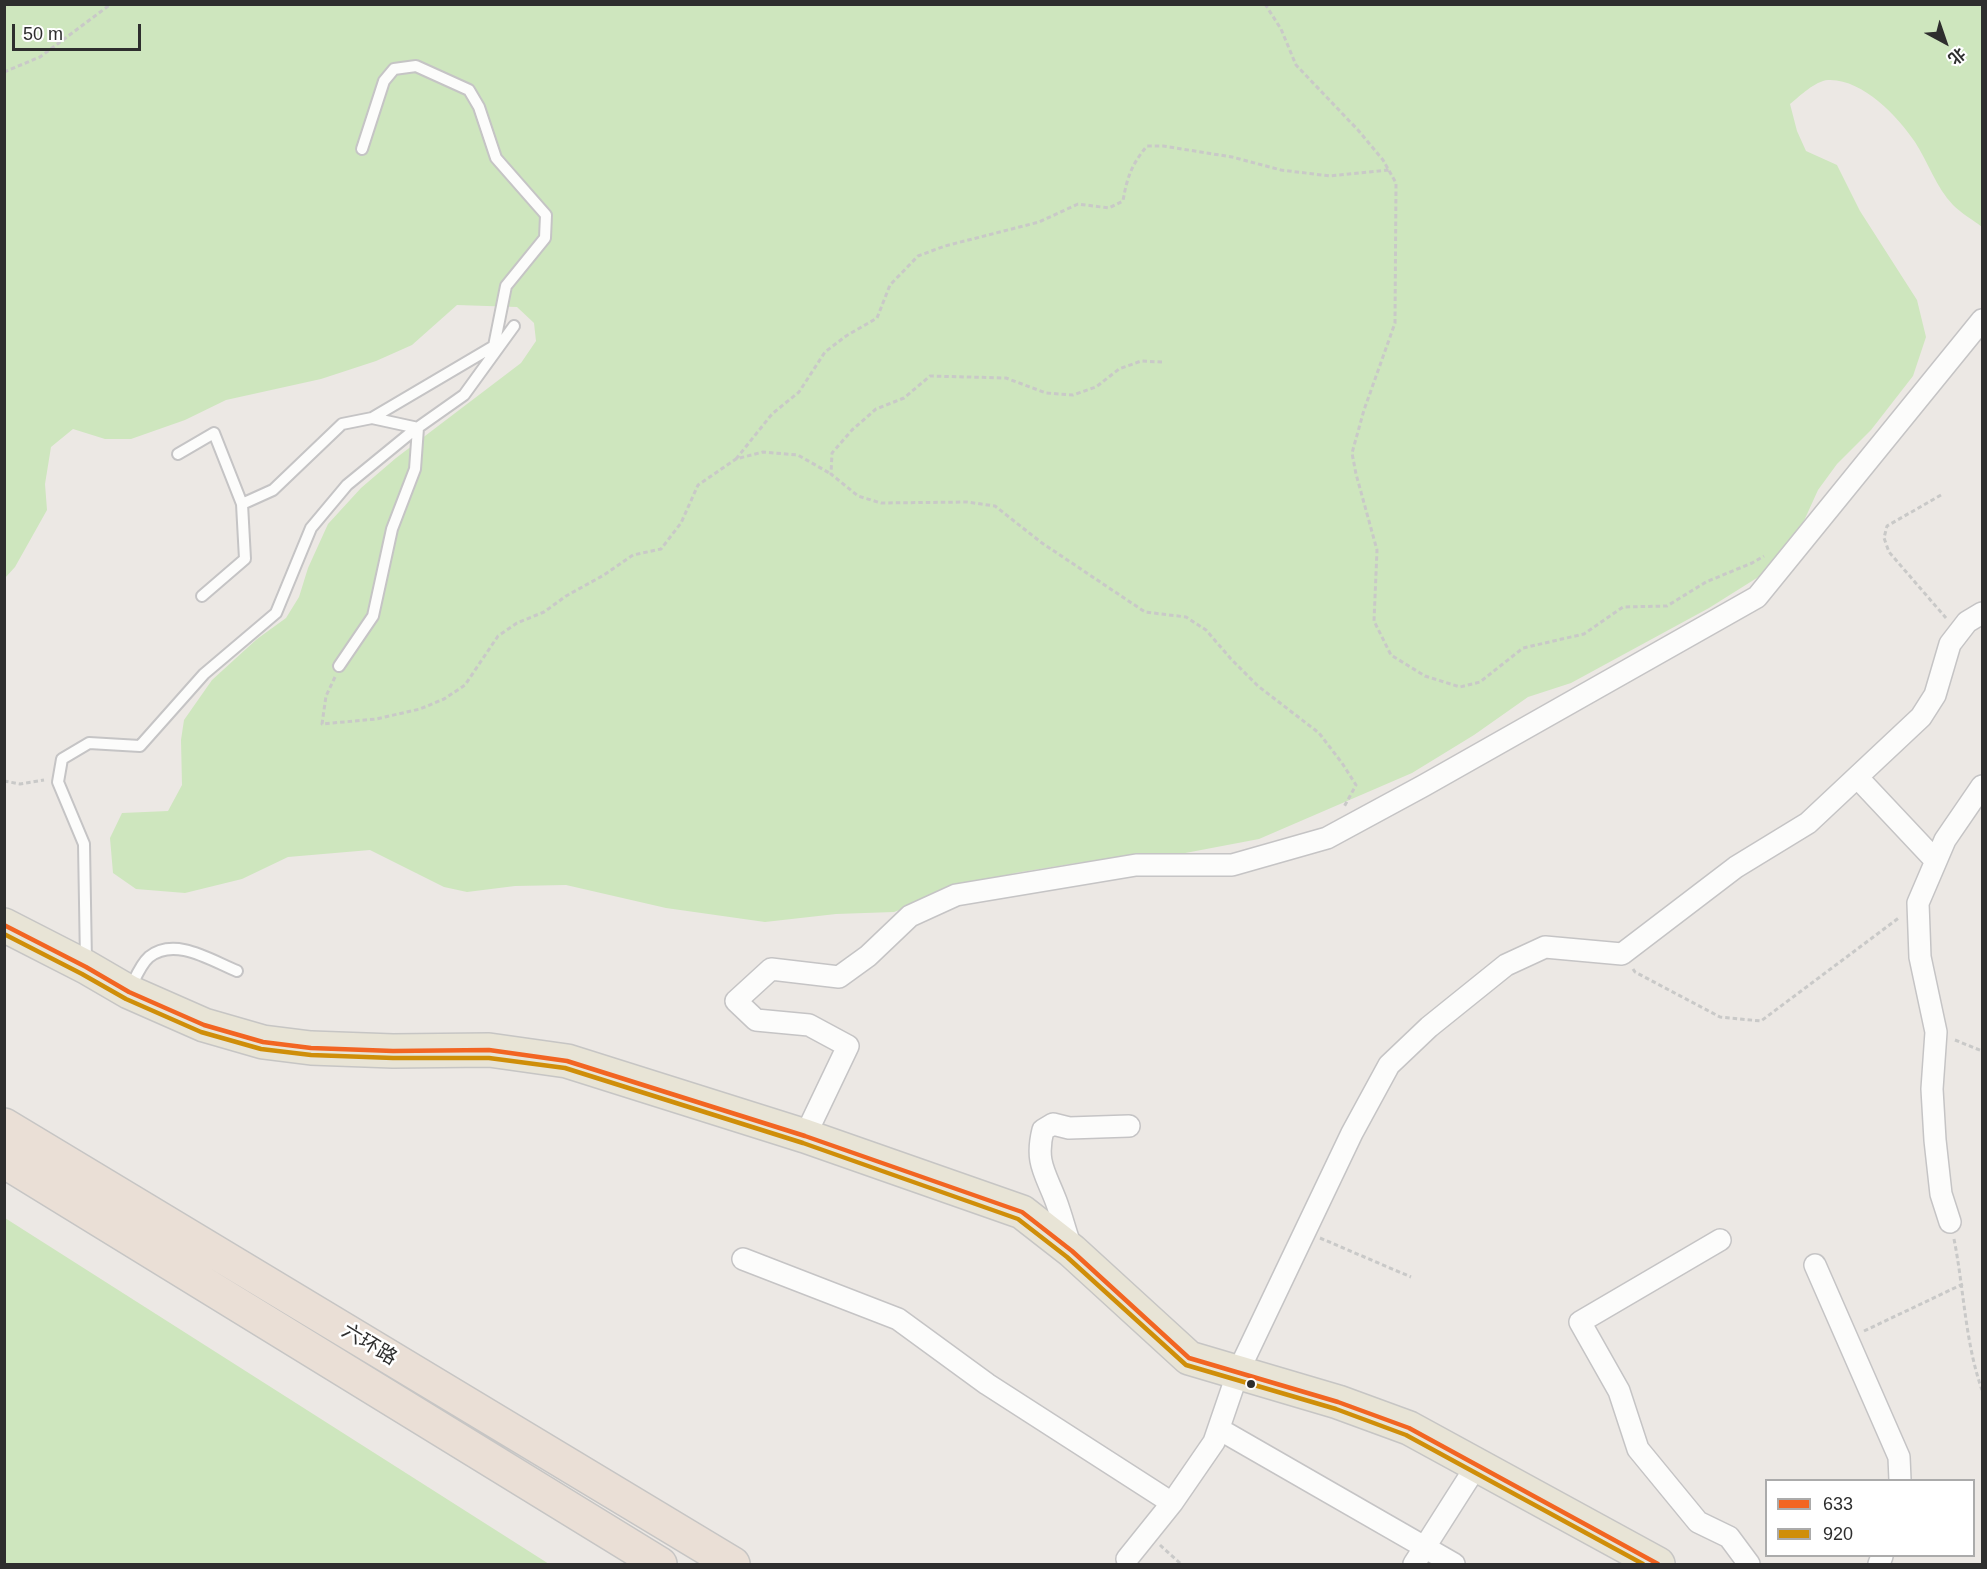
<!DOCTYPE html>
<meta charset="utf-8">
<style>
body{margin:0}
#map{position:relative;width:1987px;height:1569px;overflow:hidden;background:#ece8e4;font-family:Arial,"Noto Sans SC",sans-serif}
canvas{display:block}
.frame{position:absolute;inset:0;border:6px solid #2e2e2e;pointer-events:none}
.legend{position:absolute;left:1765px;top:1479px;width:210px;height:78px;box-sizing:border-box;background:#fff;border:2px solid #ababab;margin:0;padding:8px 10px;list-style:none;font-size:18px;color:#2e2e2e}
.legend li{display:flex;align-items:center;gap:12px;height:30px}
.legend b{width:30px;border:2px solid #ababab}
.north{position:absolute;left:1915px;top:12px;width:60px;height:60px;-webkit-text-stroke:4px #fff;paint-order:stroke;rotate:140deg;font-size:16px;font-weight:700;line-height:24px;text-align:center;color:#2e2e2e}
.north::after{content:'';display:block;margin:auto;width:21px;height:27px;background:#2e2e2e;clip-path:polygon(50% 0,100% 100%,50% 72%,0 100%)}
.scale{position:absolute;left:12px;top:24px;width:129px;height:27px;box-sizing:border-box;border:3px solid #2e2e2e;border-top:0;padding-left:8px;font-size:18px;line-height:21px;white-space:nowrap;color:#2e2e2e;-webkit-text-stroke:4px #fff;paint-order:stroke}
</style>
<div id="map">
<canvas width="1987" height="1569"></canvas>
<div class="frame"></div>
<ul class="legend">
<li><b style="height:8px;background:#f26522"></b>633</li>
<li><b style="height:8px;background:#cf8e09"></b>920</li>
</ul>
<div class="north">北</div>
<div class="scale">50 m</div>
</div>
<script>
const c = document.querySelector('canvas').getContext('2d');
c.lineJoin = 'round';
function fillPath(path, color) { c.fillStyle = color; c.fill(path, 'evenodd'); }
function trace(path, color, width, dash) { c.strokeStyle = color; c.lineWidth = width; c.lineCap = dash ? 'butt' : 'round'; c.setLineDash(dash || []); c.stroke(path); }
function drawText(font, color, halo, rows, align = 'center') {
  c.font = font + ' Arial,"Noto Sans SC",sans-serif'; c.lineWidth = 5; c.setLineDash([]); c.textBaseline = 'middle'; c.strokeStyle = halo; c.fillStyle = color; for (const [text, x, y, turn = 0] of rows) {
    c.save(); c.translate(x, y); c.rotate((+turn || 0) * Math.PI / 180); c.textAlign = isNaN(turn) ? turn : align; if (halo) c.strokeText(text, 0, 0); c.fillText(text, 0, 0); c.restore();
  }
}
fillPath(new Path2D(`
 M 5,5 L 1982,5 L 1982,227 C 1973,220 1961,213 1953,205 C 1936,187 1928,162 1915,142 C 1898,116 1861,78 1828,80 C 1815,81 1800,96 1790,104 L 1797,131 L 1806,151 L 1837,165 L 1860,211 L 1917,300 L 1926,337 L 1913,376 L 1871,430 L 1837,464 L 1818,490 L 1798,534 L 1760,576 L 1709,608 L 1571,683 L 1528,697 L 1474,735 L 1412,773 L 1259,839 L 1180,854 L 1077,863 L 1015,873 L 944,893 L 894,912 L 836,914 L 765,922 L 666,908 L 566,885 L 515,886 L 467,892 L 444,887 L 370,850 L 288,857 L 242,879 L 185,893 L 136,889 L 113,873 L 110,838 L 122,813 L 168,811 L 182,785 L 181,740 L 184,720 L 212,680 L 257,639 L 286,618 L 299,597 L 308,568 L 328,524 L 361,488 L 396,458 L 521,363 L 536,341 L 534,323 L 517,307 L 457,305 L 412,345 L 376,361 L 321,379 L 226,400 L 185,420 L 131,439 L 105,439 L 73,429 L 51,447 L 45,484 L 47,510 L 15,567 L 5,578 Z
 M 4,1218 L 5,1218 L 549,1564 L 5,1564 Z`), '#cee6be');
const service = new Path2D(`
 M 178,454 L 214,433 L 242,504
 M 202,596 L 245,559 L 242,504 L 273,490 L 342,424 L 372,418 L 494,346 L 506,286 L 545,238 L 546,215 L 496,158 L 479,107 L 469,90 L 416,66 L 394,69 L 384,81 L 362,149
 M 339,666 L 373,616 L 392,529 L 415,469 L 418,428 L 372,418
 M 86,962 L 84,844 L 58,782 L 62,759 L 89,743 L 140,746 L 204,674 L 276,613 L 311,528 L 347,485 L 413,431 L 464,395 L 514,326
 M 130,989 C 135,979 140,965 149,957 C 175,936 212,961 237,971`);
const minor = new Path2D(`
 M 1857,777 L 1936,861
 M 805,1136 L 848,1046 L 809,1025 L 756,1020 L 736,1001 L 771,969 L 839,977 L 868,956 L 910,916 L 956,895 L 1136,865 L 1232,865 L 1327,838 L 1423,786 L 1757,597 L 1982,320
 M 1950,1222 L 1941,1194 L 1935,1140 L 1932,1089 L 1936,1032 L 1920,957 L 1918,903 L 1945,840 L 1982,786
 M 1720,1240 L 1580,1322 L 1619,1391 L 1638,1449 L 1698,1522 L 1729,1537 L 1749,1564
 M 1072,1250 C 1066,1234 1062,1217 1056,1201 C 1045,1172 1035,1162 1043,1130 L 1053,1124 L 1069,1128 L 1129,1126
 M 743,1259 L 898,1319 L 987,1384 L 1172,1503
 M 1815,1265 L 1899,1457 L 1900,1480
 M 1219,1429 L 1454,1564
 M 1127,1559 L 1172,1503 L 1214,1442 L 1238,1372 L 1352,1133 L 1389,1065 L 1429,1027 L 1506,965 L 1545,947 L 1622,954 L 1736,867 L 1808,823 L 1921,717 L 1935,695 L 1950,644 L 1967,622 L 1982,613
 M 1414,1564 L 1477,1465
 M 1879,1564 L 1882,1556`);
const primary = new Path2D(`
 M 4,925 L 86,967 L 129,992 L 204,1025 L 263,1042 L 311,1048 L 393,1051 L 489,1050 L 567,1061 L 805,1136 L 1022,1212 L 1072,1251 L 1189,1358 L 1338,1402 L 1409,1428 L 1658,1564`);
const motorway = new Path2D(`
 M 4,1125 L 733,1564
 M 4,1161 L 660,1564`);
trace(service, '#c5c4c5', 14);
trace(minor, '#c5c4c5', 24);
trace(primary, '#c6c5c4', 36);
trace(motorway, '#c6c5c4', 36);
trace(new Path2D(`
 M 1265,4 L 1281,29 L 1296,65 L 1358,130 L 1383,160 L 1396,183 L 1395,323 L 1364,410 L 1352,453 L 1356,474 L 1377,550 L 1374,621 L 1391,655 L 1425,676 L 1460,687 L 1480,682 L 1523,648 L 1584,634 L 1623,607 L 1667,606 L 1706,582 L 1752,563 L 1764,556
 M 4,72 L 40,57 L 111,4
 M 1162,362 L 1141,361 L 1119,369 L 1096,387 L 1073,395 L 1046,393 L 1006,378 L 930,376 L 904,398 L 876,409 L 852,430 L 832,453 L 831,474 L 858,496 L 881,503 L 967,502 L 995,506 L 1042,543 L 1145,612 L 1186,617 L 1206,630 L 1231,659 L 1258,686 L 1319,733 L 1342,763 L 1356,785 L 1344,807
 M 736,459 L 772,414 L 799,392 L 825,352 L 846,336 L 877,318 L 890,285 L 918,256 L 945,246 L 1039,222 L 1078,204 L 1109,208 L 1123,201 C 1127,177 1132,164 1147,146 L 1163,146 L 1232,157 L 1281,170 L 1330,176 L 1389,170
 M 1941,495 L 1887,526 L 1884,538 L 1889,552 L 1946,618
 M 335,677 L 326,696 L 322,724 L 376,719 L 420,709 L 444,699 L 465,685 L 498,636 L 517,623 L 544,612 L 566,596 L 604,575 L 633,555 L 661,549 L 681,523 L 698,485 L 736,459 L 763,452 L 798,455 L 831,474
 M 4,781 L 20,784 L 44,780
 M 1633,969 L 1635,972 L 1720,1017 L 1761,1021 L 1900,917
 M 1955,1040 L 1982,1051
 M 1320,1238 L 1411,1277
 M 1954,1239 C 1964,1289 1965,1342 1982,1390
 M 1864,1331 L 1963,1284
 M 1160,1545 L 1181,1564`), '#c9c9c8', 3, [4.5, 3]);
trace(service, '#fcfcfb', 10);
trace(minor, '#fcfcfb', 21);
trace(primary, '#e8e4d6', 33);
trace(motorway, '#eadfd6', 33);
trace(new Path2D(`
 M 4,925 L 86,967 L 129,992 L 204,1025 L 263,1042 L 311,1048 L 393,1051 L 489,1050 L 567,1061 L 805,1136 L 1022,1212 L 1072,1251 L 1189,1358 L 1338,1402 L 1409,1428 L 1658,1564`), '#f26522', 4.5);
trace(new Path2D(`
 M 4,934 L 82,974 L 126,999 L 201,1032 L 261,1049 L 311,1055 L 393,1058 L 489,1058 L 565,1068 L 803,1143 L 1018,1219 L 1067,1257 L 1186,1365 L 1336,1409 L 1406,1435 L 1643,1564`), '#cf8e09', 4.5);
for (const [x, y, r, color] of [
 [1251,1384,5,"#2e2e2e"]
]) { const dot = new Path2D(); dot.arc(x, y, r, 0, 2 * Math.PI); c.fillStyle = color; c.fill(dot); trace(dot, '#fff', 2); }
drawText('20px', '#2e2e2e', '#fff', [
 ["六环路",369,1345,31]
]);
</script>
